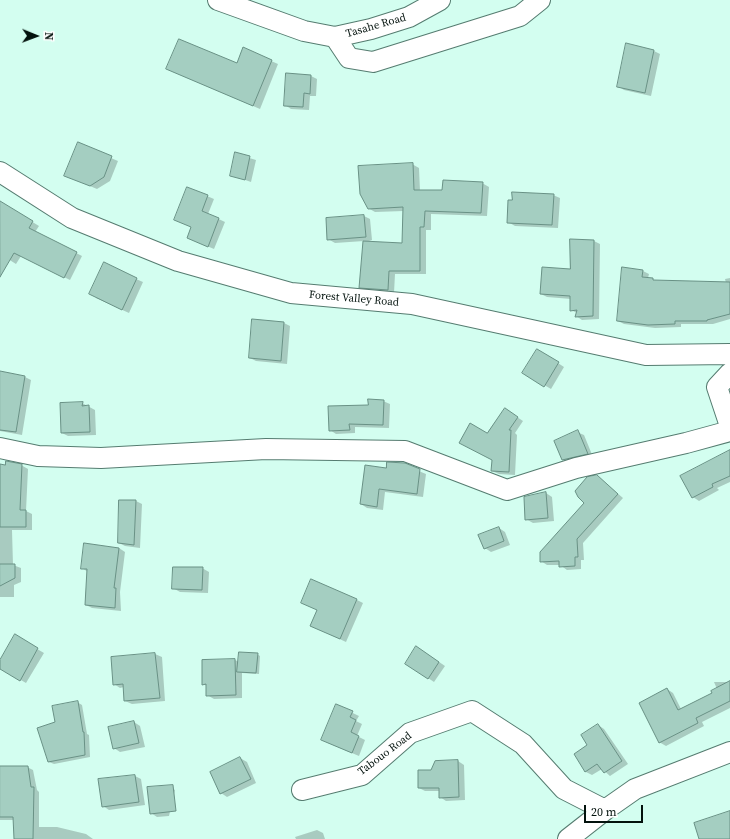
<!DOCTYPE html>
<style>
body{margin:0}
#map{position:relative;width:730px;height:839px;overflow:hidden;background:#d3fef0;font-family:"Source Serif 4",serif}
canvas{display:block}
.north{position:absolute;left:16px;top:16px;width:40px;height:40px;-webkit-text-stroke:3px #fff;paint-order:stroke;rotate:91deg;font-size:11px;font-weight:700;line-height:16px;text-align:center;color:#03120d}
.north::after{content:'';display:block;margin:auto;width:14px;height:18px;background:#03120d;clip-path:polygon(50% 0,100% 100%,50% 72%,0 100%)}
.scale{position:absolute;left:584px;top:805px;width:59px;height:18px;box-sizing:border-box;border:2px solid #03120d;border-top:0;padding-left:5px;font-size:12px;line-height:14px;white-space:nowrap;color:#03120d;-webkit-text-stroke:3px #fff;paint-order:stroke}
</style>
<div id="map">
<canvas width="730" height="839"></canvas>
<div class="north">N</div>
<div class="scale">20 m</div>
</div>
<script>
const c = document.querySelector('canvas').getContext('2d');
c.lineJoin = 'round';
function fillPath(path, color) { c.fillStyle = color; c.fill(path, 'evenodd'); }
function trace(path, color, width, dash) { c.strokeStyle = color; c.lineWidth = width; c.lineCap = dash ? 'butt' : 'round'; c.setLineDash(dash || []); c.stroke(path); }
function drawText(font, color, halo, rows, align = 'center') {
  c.font = font + ' "Source Serif 4",serif'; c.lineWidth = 3; c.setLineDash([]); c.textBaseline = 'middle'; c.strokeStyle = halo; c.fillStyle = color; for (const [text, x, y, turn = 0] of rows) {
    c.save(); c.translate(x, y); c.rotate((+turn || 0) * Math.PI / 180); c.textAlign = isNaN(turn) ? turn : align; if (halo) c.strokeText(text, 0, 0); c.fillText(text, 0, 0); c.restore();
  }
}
fillPath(new Path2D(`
 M 627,45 L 654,51 L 660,54 L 651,96 L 624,90 L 618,86 Z
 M 244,49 L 278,64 L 260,109 L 167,69 L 237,65 Z
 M 311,76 L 317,79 L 316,96 L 310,96 L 309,110 L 291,109 L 285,105 Z
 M 78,144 L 118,161 L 110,181 L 97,189 L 66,176 Z
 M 236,154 L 256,160 L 251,182 L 231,175 Z
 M 412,164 L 419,168 L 420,191 L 443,191 L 482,183 L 489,187 L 487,216 L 431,214 L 431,230 L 426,230 L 426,274 L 395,274 L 394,293 L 367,291 L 360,287 L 364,241 L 335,243 L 328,239 L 327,218 L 364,216 L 370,219 L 372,240 L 366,242 L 403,244 L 404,211 L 375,212 L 368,208 Z
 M 553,195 L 560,198 L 558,228 L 515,226 L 508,222 Z
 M 207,196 L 214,199 L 208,214 L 225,222 L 214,249 L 188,238 L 192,227 L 175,220 Z
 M 0,202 L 39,226 L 35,232 L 82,256 L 70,280 L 21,256 L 16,264 L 0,254 Z
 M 594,241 L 600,244 L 599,319 L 582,320 L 576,316 L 577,313 L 571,310 L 571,299 L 547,297 L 541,294 L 571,270 Z
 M 643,271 L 649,274 L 648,278 L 657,281 L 726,283 L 725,279 L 730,278 L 730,319 L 713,324 L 681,324 L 681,327 L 655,328 L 624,324 L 618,321 Z
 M 136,279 L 143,282 L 129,313 L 96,298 Z
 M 284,323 L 290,326 L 287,364 L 256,361 L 250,358 Z
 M 538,350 L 564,367 L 551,389 L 524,373 Z
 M 0,372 L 25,377 L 31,380 L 22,435 L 0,431 Z
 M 383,401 L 390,404 L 389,428 L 355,427 L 355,433 L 336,434 L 330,430 L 369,406 Z
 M 82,403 L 95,410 L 96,435 L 68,436 L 62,433 Z
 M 511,413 L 523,421 L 515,433 L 517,435 L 515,475 L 499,474 L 492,471 L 493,460 L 487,434 Z
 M 577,432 L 584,435 L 593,457 L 569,463 L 563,460 Z
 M 730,452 L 730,482 L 717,488 L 719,490 L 699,501 L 693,497 Z
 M 399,463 L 426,474 L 423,497 L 385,492 L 383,510 L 367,508 L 361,504 L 387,469 Z
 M 0,465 L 21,465 L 28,469 L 26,511 L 32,514 L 32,530 L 12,530 L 13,565 L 21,568 L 21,582 L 14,585 L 14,597 L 0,597 Z
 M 597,476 L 623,498 L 583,543 L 584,560 L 581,560 L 581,569 L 567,570 L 560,565 L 547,565 L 541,561 L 585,503 Z
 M 546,493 L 552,497 L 554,521 L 533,523 L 526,519 Z
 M 120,501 L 136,501 L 142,504 L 140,548 L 125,546 L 119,543 Z
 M 499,528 L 505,532 L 510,545 L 491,552 L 485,548 Z
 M 119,548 L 125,552 L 120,592 L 121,611 L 92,608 L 86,605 L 88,572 L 82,568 Z
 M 202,568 L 209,572 L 208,593 L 180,592 L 173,588 Z
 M 357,600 L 363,603 L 346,642 L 318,629 Z
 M 15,636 L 44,653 L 26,683 L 0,668 L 0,663 Z
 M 423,651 L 445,666 L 434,682 L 428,678 Z
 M 155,654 L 162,657 L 165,701 L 132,704 L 125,701 L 124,687 L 120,688 L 114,684 L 112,657 Z
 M 257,654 L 260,656 L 259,674 L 242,673 L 242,698 L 214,699 L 207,695 L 207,686 L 203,684 L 203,661 L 235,660 L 239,662 Z
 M 714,682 L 730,682 L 730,708 L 702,722 L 704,726 L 666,746 L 659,742 L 667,689 L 673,693 L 681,709 L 713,694 L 717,689 Z
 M 77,702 L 82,705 L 87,734 L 89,735 L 90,757 L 54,764 L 49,762 L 56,722 Z
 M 336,705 L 359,716 L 356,721 L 362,724 L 357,736 L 365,740 L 359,756 L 328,743 Z
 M 134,722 L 140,726 L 145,747 L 120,752 L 114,748 Z
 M 598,725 L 604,729 L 628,764 L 610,776 L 602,769 L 592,775 L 586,772 L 575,754 L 589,745 Z
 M 240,758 L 247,762 L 256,783 L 227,797 L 221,793 Z
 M 458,761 L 464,765 L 465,800 L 446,801 L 440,797 L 440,791 L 425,791 L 419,788 L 432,771 Z
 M 0,767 L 27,767 L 33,770 L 37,790 L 39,792 L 39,827 L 57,827 L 86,834 L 93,839 L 15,839 L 14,820 L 0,820 Z
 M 135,776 L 141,779 L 145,805 L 109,810 L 103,806 Z
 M 169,786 L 175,790 L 169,816 L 157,817 L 151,813 Z
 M 317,830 L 323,833 L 325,839 L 296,839 L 295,837 Z`), '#0003');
const building = new Path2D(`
 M 179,39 L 237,63 L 243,47 L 272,60 L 253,106 L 166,69 Z
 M 626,43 L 654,50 L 645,93 L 617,87 Z
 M 286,73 L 311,75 L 310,94 L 304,93 L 303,107 L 284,106 Z
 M 78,142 L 112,156 L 104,177 L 90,186 L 64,176 Z
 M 235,152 L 250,156 L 245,180 L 230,176 Z
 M 413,163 L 414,190 L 442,190 L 443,180 L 483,182 L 481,213 L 425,211 L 424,227 L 420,227 L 420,271 L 389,271 L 388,290 L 359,288 L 363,241 L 402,243 L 403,207 L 368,209 L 360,194 L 358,166 Z
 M 187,187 L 208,195 L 202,211 L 219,218 L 208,247 L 187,238 L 191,227 L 174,220 Z
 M 512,192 L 554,194 L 552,225 L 507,223 L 508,200 L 512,200 Z
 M 0,201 L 33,221 L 29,228 L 77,252 L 64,278 L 14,253 L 0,277 Z
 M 364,215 L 366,237 L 327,240 L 326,218 Z
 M 570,239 L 594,240 L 593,316 L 575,317 L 577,310 L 570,311 L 570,296 L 540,294 L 542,267 L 570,269 Z
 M 104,262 L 137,278 L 122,310 L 89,294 Z
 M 622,267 L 643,270 L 642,277 L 653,278 L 653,280 L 730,282 L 730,314 L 707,320 L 707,321 L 675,321 L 675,324 L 648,325 L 617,321 Z
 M 252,319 L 284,322 L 281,361 L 249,358 Z
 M 537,349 L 559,362 L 544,387 L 522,373 Z
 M 0,371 L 25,376 L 16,432 L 0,430 Z
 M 368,399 L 384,400 L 383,425 L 349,424 L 350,430 L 329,431 L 328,406 L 368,405 Z
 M 83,402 L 82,406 L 89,405 L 90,432 L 61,433 L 60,403 Z
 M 505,408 L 518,417 L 509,430 L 511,430 L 509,472 L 491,471 L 492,460 L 459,443 L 470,423 L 487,433 Z
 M 578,430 L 588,454 L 562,460 L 554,441 Z
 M 730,450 L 730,476 L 712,484 L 713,487 L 692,498 L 680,476 Z
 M 6,461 L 22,464 L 20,510 L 26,510 L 26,527 L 0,527 L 0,464 L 5,465 Z
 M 387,462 L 405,463 L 420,469 L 417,494 L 379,489 L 377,507 L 360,504 L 365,465 L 386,468 Z
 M 597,475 L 618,494 L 577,539 L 578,557 L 575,557 L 575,566 L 559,567 L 559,561 L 540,562 L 540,552 L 584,503 L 578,497 L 575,491 L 587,477 Z
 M 546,492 L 548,518 L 525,520 L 524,497 Z
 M 119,500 L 136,500 L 134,545 L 118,543 Z
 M 499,527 L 504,541 L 484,549 L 478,535 Z
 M 84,543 L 119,548 L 114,588 L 116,588 L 115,608 L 85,605 L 87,569 L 81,569 Z
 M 0,564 L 15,564 L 15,578 L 0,586 Z
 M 173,567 L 203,567 L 202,590 L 172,589 Z
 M 311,579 L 357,599 L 340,639 L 310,626 L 317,610 L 301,603 Z
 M 15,634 L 38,648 L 20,681 L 0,669 L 0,660 Z
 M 416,646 L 439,662 L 428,679 L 405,664 Z
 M 239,652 L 258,653 L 256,673 L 237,672 Z
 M 155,653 L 160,698 L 124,701 L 123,684 L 113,685 L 111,657 Z
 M 235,659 L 236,695 L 206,696 L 206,684 L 202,685 L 202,660 Z
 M 730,681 L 730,701 L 696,718 L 698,723 L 659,743 L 639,703 L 667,688 L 678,710 L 712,693 L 711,691 Z
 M 78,701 L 83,732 L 84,732 L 85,755 L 48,762 L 37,728 L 55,722 L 52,706 Z
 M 336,704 L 353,711 L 350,717 L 356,720 L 351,732 L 359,736 L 352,753 L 321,740 Z
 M 134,721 L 139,743 L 113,749 L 108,727 Z
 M 598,724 L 622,761 L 604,773 L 597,764 L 585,772 L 574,754 L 587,745 L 581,735 Z
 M 240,757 L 251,779 L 220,794 L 210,772 Z
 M 458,760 L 459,797 L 439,798 L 439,788 L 418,788 L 418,770 L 431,770 L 435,761 Z
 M 0,766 L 28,766 L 31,787 L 34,787 L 33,839 L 14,839 L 13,817 L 0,817 Z
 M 135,775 L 139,802 L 102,807 L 98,779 Z
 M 173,785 L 176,811 L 150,814 L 147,787 Z
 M 730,811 L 730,839 L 699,839 L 694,823 Z`);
fillPath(building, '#a4cec1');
trace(building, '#699185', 1);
const minor = new Path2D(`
 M 218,0 L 304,31 L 335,37 L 371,29 L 409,17 L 440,0
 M 335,37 L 349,58 L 373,62 L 520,16 L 540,0
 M 0,172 L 72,218 L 178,261 L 291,293 L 412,304 L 646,355 L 730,354
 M 730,373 L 717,387 L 730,426
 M 0,448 L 38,456 L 101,458 L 266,449 L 405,451 L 507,490 L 576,468 L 686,443 L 730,431
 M 302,790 L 362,775 L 410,733 L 472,711 L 523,744 L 564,789 L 605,810 L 635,789 L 730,752
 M 568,839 L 605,810`);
trace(minor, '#557c70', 22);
trace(minor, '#fff', 20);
drawText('11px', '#03120d', '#fff', [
 ["Tasahe Road",376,26,-16],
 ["Forest Valley Road",354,299,5],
 ["Tabouo Road",385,754,-37]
]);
</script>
